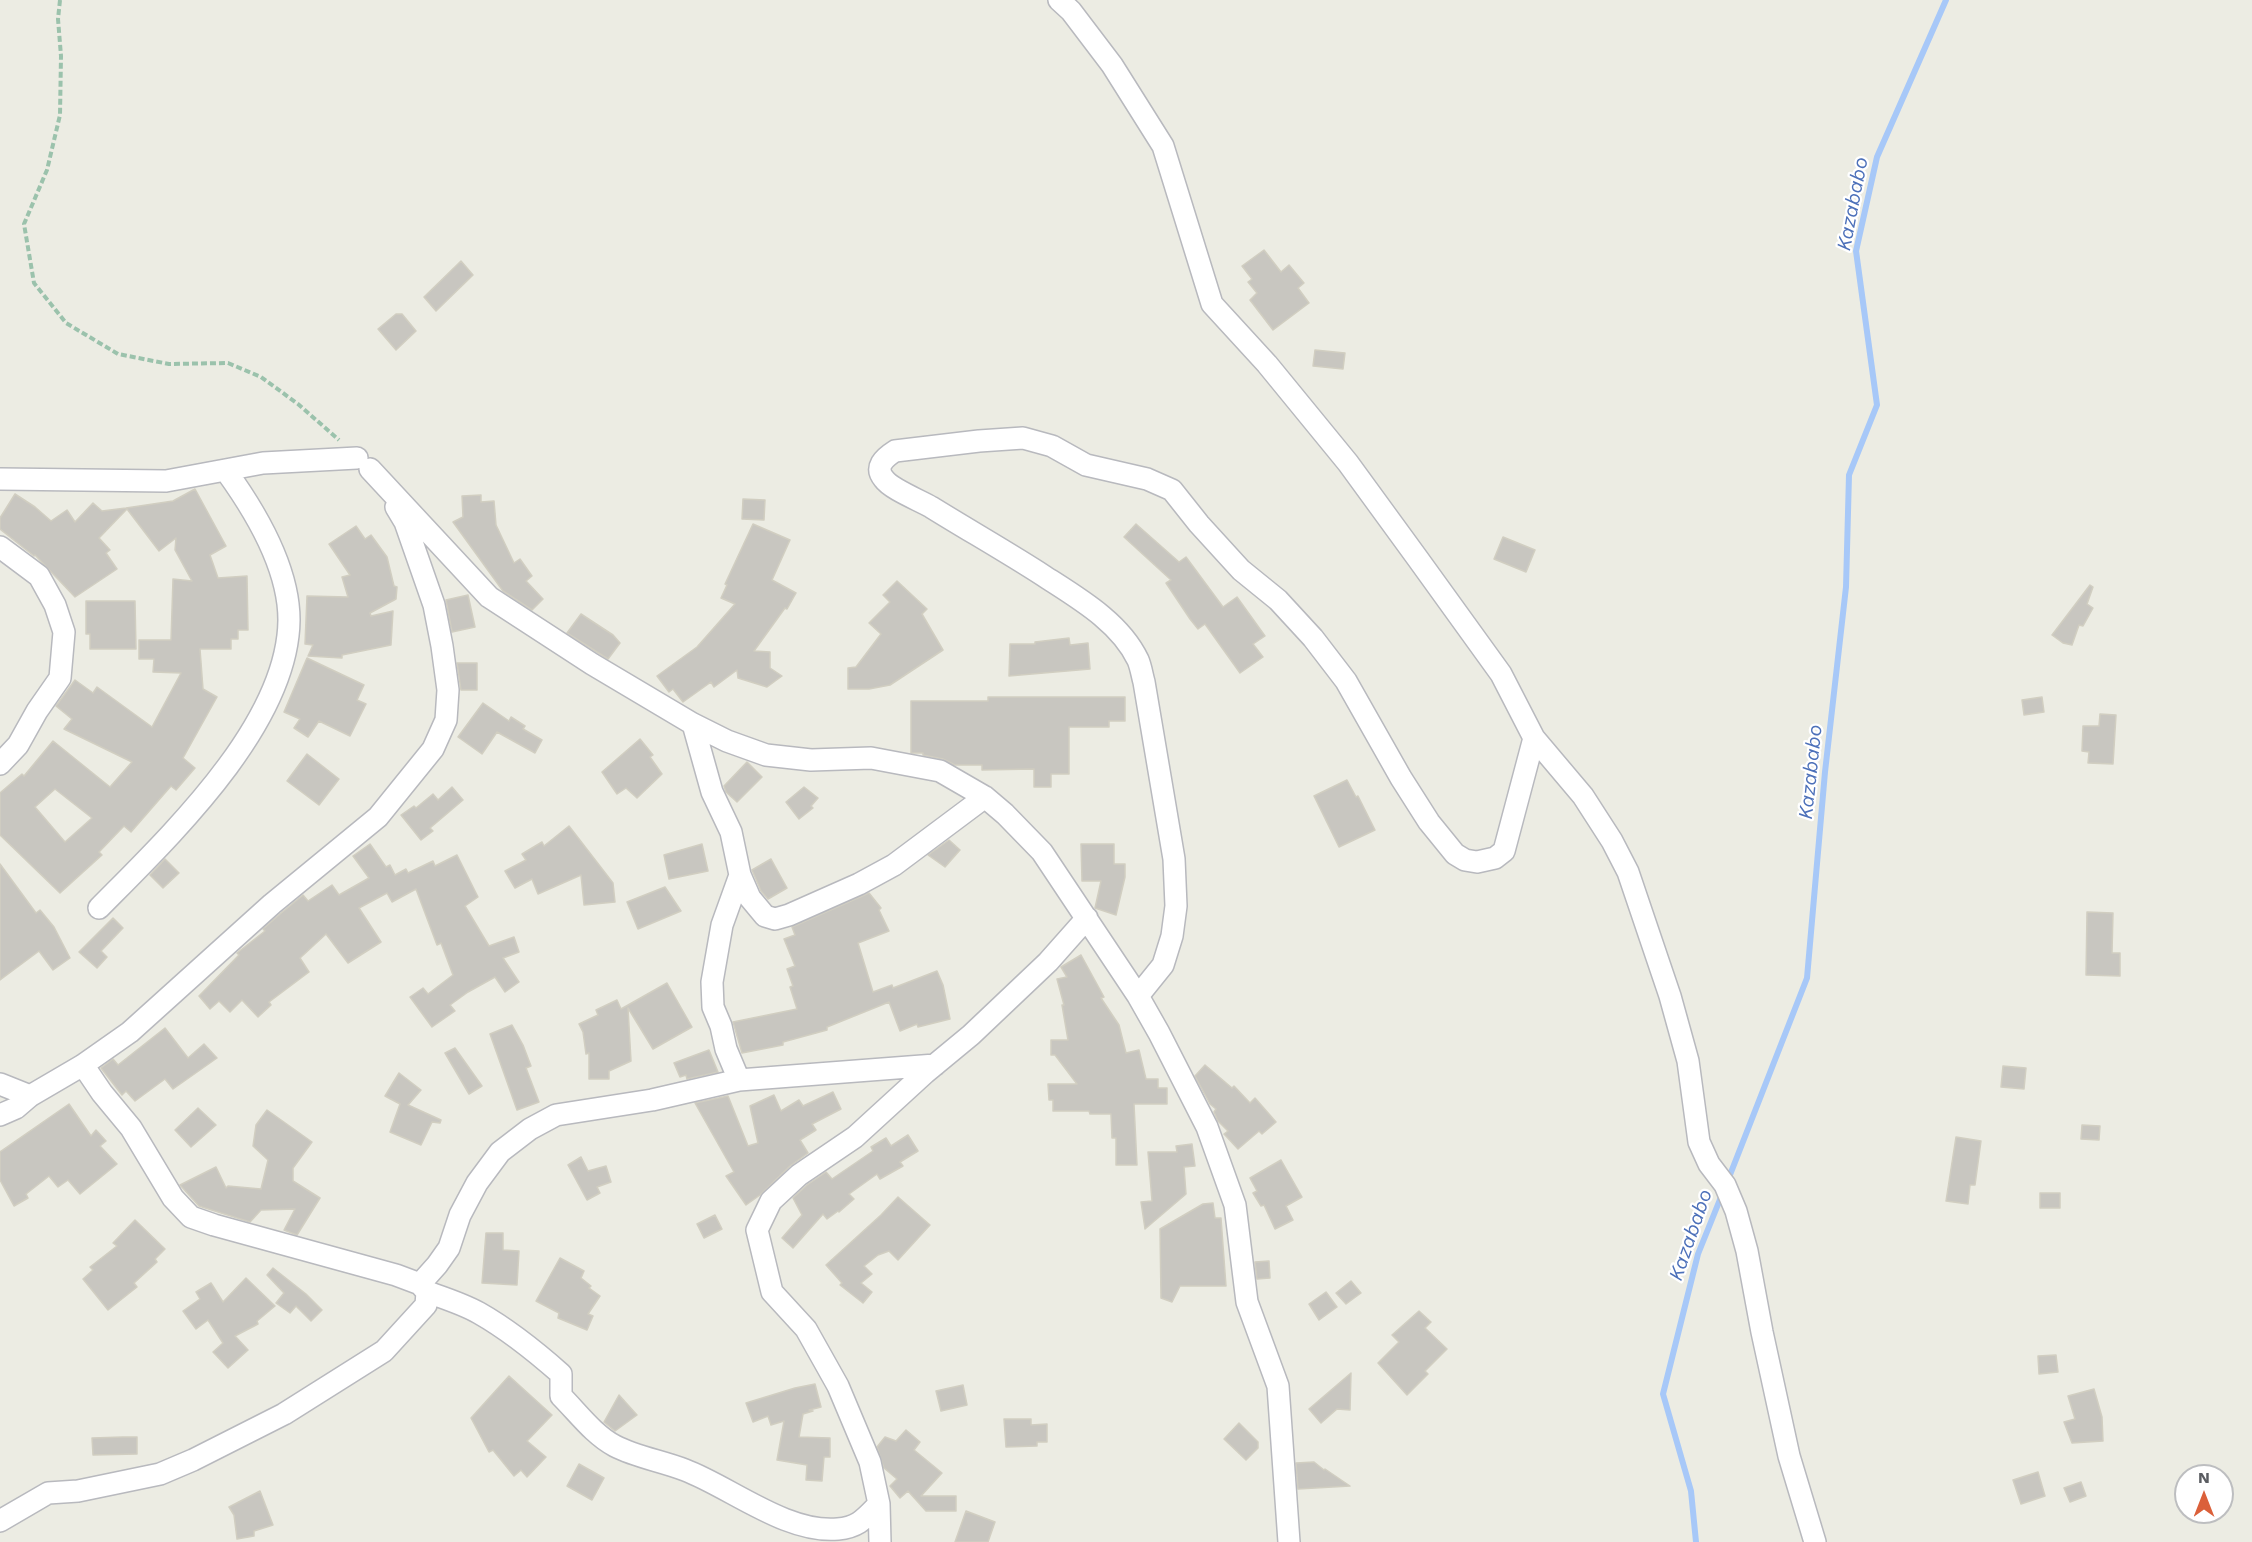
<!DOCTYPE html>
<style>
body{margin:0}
#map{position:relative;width:2252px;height:1542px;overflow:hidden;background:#ecece3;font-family:"Work Sans",sans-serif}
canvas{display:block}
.north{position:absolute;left:2174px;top:1464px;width:60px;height:60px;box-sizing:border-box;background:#fff;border:2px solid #bdbec0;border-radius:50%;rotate:0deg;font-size:16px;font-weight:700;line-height:24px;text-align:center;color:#5b5d62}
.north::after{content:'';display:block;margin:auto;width:21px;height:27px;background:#db603a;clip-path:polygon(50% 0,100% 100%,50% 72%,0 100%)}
</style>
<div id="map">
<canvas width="2252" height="1542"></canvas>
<div class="north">N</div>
</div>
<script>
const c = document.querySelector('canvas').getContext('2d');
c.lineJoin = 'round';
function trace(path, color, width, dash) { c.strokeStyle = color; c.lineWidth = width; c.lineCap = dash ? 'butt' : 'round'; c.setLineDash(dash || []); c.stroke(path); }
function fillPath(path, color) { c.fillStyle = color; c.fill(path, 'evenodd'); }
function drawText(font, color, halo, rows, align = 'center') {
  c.font = font + ' "Work Sans",sans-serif'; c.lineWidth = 4.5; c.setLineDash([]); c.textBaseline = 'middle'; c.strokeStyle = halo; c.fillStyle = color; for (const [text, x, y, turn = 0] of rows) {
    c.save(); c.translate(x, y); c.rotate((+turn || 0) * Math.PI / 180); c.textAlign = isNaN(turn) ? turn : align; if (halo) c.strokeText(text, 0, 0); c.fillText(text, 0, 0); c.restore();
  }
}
trace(new Path2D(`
 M 1728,1180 L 1807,978 L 1825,772 L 1846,587 L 1849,475 L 1877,405 L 1856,251 L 1877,157 L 1946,0
 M 1696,1542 L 1691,1491 L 1663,1394 L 1698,1254 L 1723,1192`), '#a7c8f8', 6);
const building = new Path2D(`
 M 1264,250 L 1281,272 L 1289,265 L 1304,283 L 1298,288 L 1309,303 L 1273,330 L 1250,300 L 1257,293 L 1248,282 L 1252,279 L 1242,266 Z
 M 461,261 L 473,275 L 436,311 L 424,297 Z
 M 396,314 L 402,314 L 416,331 L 396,350 L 378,329 Z
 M 1315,350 L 1345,353 L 1343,369 L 1313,366 Z
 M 195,489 L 226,546 L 210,555 L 218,578 L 247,576 L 248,630 L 238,630 L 238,639 L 231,639 L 231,649 L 200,649 L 203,689 L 217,697 L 183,758 L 195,768 L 176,790 L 171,786 L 131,832 L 124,826 L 99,852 L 102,855 L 60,893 L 0,835 L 0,793 L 22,774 L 24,776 L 53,741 L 110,787 L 132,762 L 64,729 L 72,719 L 56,706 L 75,680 L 93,693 L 97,687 L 152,727 L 181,673 L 153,672 L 154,659 L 139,659 L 139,640 L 171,640 L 173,579 L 192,581 L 175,550 L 176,538 L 159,551 L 127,509 L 99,538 L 110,550 L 106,553 L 117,569 L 75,597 L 35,555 L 34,556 L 0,529 L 0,518 L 15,494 L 35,507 L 51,521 L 67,510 L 75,522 L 93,503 L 102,511 L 126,508 L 173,501 ZM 55,789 L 92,818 L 65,842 L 35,807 Z
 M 481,495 L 481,502 L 494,501 L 496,525 L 514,563 L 520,559 L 532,576 L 526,581 L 543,599 L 532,610 L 503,591 L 453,522 L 463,517 L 462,496 Z
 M 743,499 L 765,500 L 764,520 L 742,519 Z
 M 753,524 L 790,540 L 772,580 L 796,593 L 787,609 L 785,608 L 754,651 L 770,652 L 770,668 L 782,676 L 767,687 L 738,678 L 737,670 L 714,687 L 711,682 L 683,702 L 673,689 L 669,692 L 657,676 L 697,647 L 735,604 L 721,598 L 727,585 L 725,584 Z
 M 1136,524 L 1179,562 L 1186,557 L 1223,607 L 1237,597 L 1265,636 L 1253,644 L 1263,657 L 1240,673 L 1205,624 L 1198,629 L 1190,619 L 1166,583 L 1171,580 L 1124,537 Z
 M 356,526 L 365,539 L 371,535 L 387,557 L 394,586 L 397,587 L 396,599 L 370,613 L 371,616 L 393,611 L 391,645 L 342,655 L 342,658 L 308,656 L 313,645 L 305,644 L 307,596 L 348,597 L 342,577 L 350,575 L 329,544 Z
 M 1503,537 L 1535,550 L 1526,572 L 1494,559 Z
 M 897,581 L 927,609 L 922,614 L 943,650 L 890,685 L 869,689 L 848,689 L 848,668 L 856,667 L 881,634 L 869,623 L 890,602 L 883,595 Z
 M 2090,585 L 2093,587 L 2087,604 L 2093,608 L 2083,626 L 2079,625 L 2072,645 L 2063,643 L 2052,635 Z
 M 468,595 L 475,627 L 452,632 L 446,600 Z
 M 86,601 L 135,601 L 136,649 L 90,649 L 90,634 L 86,634 Z
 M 581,614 L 613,635 L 620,643 L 608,659 L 567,633 Z
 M 1069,638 L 1070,645 L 1088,643 L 1090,669 L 1009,676 L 1010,644 L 1035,644 L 1035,642 Z
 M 307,658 L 364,685 L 357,700 L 366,704 L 350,736 L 319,721 L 308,737 L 294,728 L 300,719 L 284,712 Z
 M 457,663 L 477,663 L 477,690 L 461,690 Z
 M 988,697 L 1125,697 L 1125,721 L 1109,721 L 1109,727 L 1069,727 L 1069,774 L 1051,774 L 1051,787 L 1034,787 L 1034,769 L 982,770 L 982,765 L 955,765 L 943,759 L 923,755 L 923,753 L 911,753 L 911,701 L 988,701 Z
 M 2042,697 L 2044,712 L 2024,715 L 2022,700 Z
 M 483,703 L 509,721 L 511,717 L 525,726 L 523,729 L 542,740 L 535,753 L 497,732 L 482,754 L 458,737 Z
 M 2100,714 L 2116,715 L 2113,764 L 2088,763 L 2089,752 L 2082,751 L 2083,726 L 2099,726 Z
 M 640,739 L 653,755 L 650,757 L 662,774 L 637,798 L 626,788 L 617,794 L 602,772 Z
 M 307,754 L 339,779 L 319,805 L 287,781 Z
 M 747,762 L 762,777 L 737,802 L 726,792 L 724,786 Z
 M 1347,780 L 1356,797 L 1358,796 L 1375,830 L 1339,847 L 1314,796 Z
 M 452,787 L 463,800 L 430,828 L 433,831 L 421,840 L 401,815 L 414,806 L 416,808 L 433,794 L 438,800 Z
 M 804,787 L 818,798 L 811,806 L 813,808 L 799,819 L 786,802 Z
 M 569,826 L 613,883 L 615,902 L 584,905 L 581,875 L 538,894 L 532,879 L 515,888 L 505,871 L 526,860 L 522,854 L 542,842 L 544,846 Z
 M 949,840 L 960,850 L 945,867 L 928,855 Z
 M 370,844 L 386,867 L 390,865 L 395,875 L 406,869 L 408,873 L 433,861 L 435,866 L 457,855 L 478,897 L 465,906 L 489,946 L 514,937 L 519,952 L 503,958 L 519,982 L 505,992 L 495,977 L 468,992 L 450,1005 L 455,1011 L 432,1027 L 410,997 L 423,988 L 428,994 L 453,975 L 441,943 L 437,945 L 416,889 L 392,902 L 387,893 L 359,908 L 381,942 L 348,963 L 326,934 L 300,958 L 309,972 L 269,1002 L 271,1005 L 258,1017 L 242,1000 L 230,1012 L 219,1001 L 210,1009 L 199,996 L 239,955 L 237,953 L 265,931 L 263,929 L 280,914 L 303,895 L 308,901 L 332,885 L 339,895 L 369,878 L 353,856 Z
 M 702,844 L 708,871 L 669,879 L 664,855 Z
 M 1081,844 L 1114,844 L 1114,864 L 1125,864 L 1125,877 L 1116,915 L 1095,908 L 1101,881 L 1082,881 Z
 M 165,859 L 179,873 L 163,888 L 150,875 Z
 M 771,859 L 787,888 L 768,899 L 761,891 L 752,870 Z
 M 0,864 L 36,913 L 40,910 L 54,927 L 70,958 L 53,970 L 39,951 L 0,980 Z
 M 665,887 L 681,911 L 638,929 L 627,902 Z
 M 869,893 L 881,908 L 879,910 L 889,931 L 858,943 L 873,992 L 892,985 L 893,988 L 937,971 L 943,985 L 950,1019 L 918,1027 L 917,1024 L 900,1031 L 889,1002 L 827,1027 L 827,1030 L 783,1042 L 783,1045 L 742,1053 L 733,1022 L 797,1009 L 790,987 L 793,986 L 787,969 L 795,966 L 784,939 L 795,935 L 792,927 Z
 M 2087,912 L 2113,913 L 2112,953 L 2120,953 L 2120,976 L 2086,975 Z
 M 113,918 L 123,928 L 101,951 L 107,957 L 97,968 L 79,952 Z
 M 1081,955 L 1104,997 L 1101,998 L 1119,1025 L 1126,1053 L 1139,1050 L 1146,1079 L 1158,1079 L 1158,1088 L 1167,1088 L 1167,1104 L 1134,1104 L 1137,1165 L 1116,1165 L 1116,1138 L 1112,1138 L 1111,1114 L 1090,1114 L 1089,1111 L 1053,1111 L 1053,1100 L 1049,1100 L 1048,1084 L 1077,1084 L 1055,1055 L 1051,1055 L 1051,1040 L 1068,1040 L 1062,1005 L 1064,1005 L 1057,979 L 1067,977 L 1061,967 Z
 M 667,983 L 692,1027 L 653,1049 L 628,1008 L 631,1061 L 609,1071 L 609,1079 L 589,1079 L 589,1053 L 586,1054 L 583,1032 L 579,1024 L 598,1015 L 596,1010 L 617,1000 L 621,1009 Z
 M 512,1025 L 523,1045 L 531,1066 L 526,1068 L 539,1102 L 517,1110 L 490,1034 Z
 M 165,1028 L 188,1058 L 204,1044 L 217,1058 L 173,1089 L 165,1079 L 135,1101 L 126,1091 L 122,1095 L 101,1068 L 113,1059 L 118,1065 Z
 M 455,1048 L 482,1086 L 469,1094 L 445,1053 Z
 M 709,1050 L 718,1072 L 687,1079 L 686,1075 L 680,1077 L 674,1063 Z
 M 1205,1065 L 1232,1088 L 1234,1086 L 1250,1103 L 1255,1098 L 1276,1122 L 1262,1134 L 1259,1131 L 1238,1149 L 1224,1134 L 1228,1131 L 1218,1121 L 1214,1112 L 1216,1109 L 1210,1104 L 1195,1076 Z
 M 2003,1066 L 2026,1068 L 2024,1089 L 2001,1087 Z
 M 399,1073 L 421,1090 L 408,1105 L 441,1120 L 440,1123 L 432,1122 L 421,1145 L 390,1132 L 400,1104 L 385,1096 Z
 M 833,1092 L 841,1109 L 812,1124 L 816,1130 L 800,1140 L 808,1153 L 790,1166 L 760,1195 L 746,1205 L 726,1176 L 734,1172 L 695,1103 L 728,1096 L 748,1146 L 758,1143 L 750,1106 L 774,1095 L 781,1111 L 799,1100 L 803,1106 Z
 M 69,1104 L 91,1136 L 96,1130 L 106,1141 L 100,1146 L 117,1164 L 80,1194 L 68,1180 L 58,1187 L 49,1176 L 26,1194 L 28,1198 L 14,1206 L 0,1180 L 0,1152 Z
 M 198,1108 L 216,1125 L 191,1147 L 175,1130 Z
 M 267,1110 L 312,1142 L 293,1168 L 293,1181 L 320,1198 L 297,1235 L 284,1230 L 295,1209 L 261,1210 L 250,1222 L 199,1206 L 180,1185 L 216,1167 L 226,1188 L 228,1186 L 261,1189 L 268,1160 L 253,1146 L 256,1125 Z
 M 2082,1125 L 2100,1126 L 2099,1140 L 2081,1139 Z
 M 908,1135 L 918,1151 L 900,1162 L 903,1166 L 880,1179 L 877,1174 L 849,1194 L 854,1199 L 839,1212 L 838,1211 L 827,1219 L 823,1214 L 793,1248 L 782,1238 L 802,1215 L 793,1198 L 807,1185 L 826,1172 L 832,1179 L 873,1151 L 871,1147 L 886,1138 L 891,1146 Z
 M 1956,1137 L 1981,1141 L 1975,1185 L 1970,1185 L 1968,1204 L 1946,1201 Z
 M 1192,1144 L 1195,1166 L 1184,1167 L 1186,1194 L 1145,1229 L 1141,1202 L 1152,1201 L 1148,1152 L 1177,1152 L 1176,1146 Z
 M 581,1157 L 588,1171 L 606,1166 L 611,1182 L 597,1187 L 600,1193 L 587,1200 L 568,1165 Z
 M 1281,1160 L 1302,1197 L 1286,1206 L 1293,1220 L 1275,1229 L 1264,1205 L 1261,1206 L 1253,1193 L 1257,1191 L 1250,1178 Z
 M 2040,1193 L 2060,1193 L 2060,1208 L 2040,1208 Z
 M 898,1197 L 930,1225 L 898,1260 L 889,1251 L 878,1255 L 864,1266 L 872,1274 L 861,1283 L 872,1292 L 863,1303 L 840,1285 L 842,1283 L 826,1265 L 881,1215 Z
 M 1213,1203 L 1215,1218 L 1221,1218 L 1226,1286 L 1180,1286 L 1172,1302 L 1161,1298 L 1160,1229 L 1203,1204 Z
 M 715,1215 L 722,1229 L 704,1238 L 697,1224 Z
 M 135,1220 L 165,1249 L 155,1259 L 157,1262 L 134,1283 L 137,1287 L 108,1310 L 83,1279 L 93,1270 L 90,1267 L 117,1246 L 113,1243 Z
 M 486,1233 L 503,1233 L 503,1250 L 519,1251 L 517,1285 L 482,1283 Z
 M 560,1258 L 584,1271 L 581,1278 L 591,1286 L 589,1288 L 600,1296 L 588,1314 L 593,1316 L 587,1330 L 558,1318 L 559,1313 L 536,1301 Z
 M 1269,1261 L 1270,1278 L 1257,1279 L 1255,1262 Z
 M 273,1268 L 306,1294 L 322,1310 L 311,1321 L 296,1306 L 290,1313 L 276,1303 L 284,1293 L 267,1275 Z
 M 246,1278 L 275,1306 L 257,1321 L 258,1324 L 235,1336 L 248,1350 L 228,1368 L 213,1352 L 223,1343 L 208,1320 L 196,1329 L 183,1311 L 200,1299 L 196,1292 L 211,1283 L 223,1302 Z
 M 1351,1281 L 1361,1293 L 1346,1304 L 1336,1293 Z
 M 1326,1292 L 1337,1307 L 1319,1320 L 1309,1304 Z
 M 1419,1311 L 1431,1322 L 1425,1328 L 1447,1349 L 1425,1371 L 1428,1374 L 1407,1395 L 1378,1363 L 1399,1342 L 1392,1335 Z
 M 2056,1355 L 2058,1372 L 2039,1374 L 2038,1356 Z
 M 1351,1373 L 1350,1410 L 1337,1409 L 1321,1423 L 1309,1409 Z
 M 509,1376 L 552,1415 L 527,1441 L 546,1457 L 527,1477 L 521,1470 L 514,1476 L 493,1450 L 489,1452 L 471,1418 Z
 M 815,1384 L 821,1407 L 809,1410 L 813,1411 L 803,1414 L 799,1437 L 830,1438 L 830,1457 L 824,1457 L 822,1481 L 806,1480 L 807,1465 L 777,1460 L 784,1421 L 771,1425 L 768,1416 L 753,1422 L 746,1403 L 795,1388 Z
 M 963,1385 L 967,1405 L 941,1411 L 936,1391 Z
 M 2094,1389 L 2102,1417 L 2103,1441 L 2072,1443 L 2064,1422 L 2075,1419 L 2068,1396 Z
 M 619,1395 L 637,1415 L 615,1431 L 604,1422 Z
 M 1004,1419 L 1031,1419 L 1031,1425 L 1047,1424 L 1047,1442 L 1037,1442 L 1037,1446 L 1006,1447 Z
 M 1239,1423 L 1258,1442 L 1258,1448 L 1246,1460 L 1224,1439 Z
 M 906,1430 L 920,1442 L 914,1450 L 942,1473 L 921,1496 L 956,1496 L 956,1511 L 926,1511 L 908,1491 L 900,1498 L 890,1486 L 897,1479 L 884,1468 L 877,1447 L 885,1437 L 896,1441 Z
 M 123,1437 L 137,1437 L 137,1454 L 93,1455 L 92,1438 Z
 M 1314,1462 L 1324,1470 L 1325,1469 L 1350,1486 L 1298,1489 L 1296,1463 Z
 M 579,1464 L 604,1478 L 592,1500 L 567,1486 Z
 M 2038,1472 L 2045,1496 L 2021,1504 L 2013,1480 Z
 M 2081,1482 L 2086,1496 L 2070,1502 L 2064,1488 Z
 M 260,1491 L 273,1525 L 254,1531 L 254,1536 L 237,1539 L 234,1515 L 229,1507 Z
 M 966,1511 L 995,1522 L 988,1542 L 955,1542 Z`);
fillPath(building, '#c8c6c0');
trace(building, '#d1cec1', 1.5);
const street = new Path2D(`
 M 1059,0 L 1071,11 L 1112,65 L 1163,146 L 1212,304 L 1267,364 L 1348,463 L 1418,559 L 1501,674 L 1534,738 L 1583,796 L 1612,841 L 1628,872 L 1670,996 L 1688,1061 L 1699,1142 L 1709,1164 L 1725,1185 L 1736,1211 L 1747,1251 L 1762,1332 L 1789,1456 L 1815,1542
 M 370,469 L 489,597 L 592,664 L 693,724 L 727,741 L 766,755 L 811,760 L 871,758 L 940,771 L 985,797 L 1005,814 L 1042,852 L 1138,996 L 1159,1033 L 1207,1127 L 1235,1205 L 1247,1302 L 1278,1386 L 1289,1542
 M 0,479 L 166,481 L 263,463 L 357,458
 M 0,547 L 39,576 L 55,605 L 64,632 L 60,678 L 37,711 L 18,745 L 0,764
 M 693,724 L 712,792 L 731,832 L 740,875 L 722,925 L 712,982 L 713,1007 L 721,1026 L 726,1049 L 739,1080
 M 740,875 L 750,898 L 765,916 L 775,919 L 789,915 L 859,884 L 894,865 L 985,797
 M 99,908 C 169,837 288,725 289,620 C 289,568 255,511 226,471
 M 1138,996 L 1163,965 L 1172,936 L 1176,906 L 1174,859 L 1144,682 C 1142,675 1141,667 1138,660 C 1120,622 1078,598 1044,576 C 1007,552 968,530 931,507 C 919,500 891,489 884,479 C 874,467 884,458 895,451 L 979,441 L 1023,438 L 1052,446 L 1086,465 L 1147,479 L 1172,490 L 1199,524 L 1241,570 L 1278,600 L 1313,638 L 1346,681 L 1401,778 L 1429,822 L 1455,854 L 1465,860 L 1477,862 L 1495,858 L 1504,851 L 1534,738
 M 0,1084 L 30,1096
 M 0,1115 L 16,1108 L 30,1096 L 83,1065 L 130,1032 L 272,904 L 378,817 L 433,749 L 446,720 L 448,690 L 442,646 L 434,605 L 405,522 L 396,507
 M 420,1284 L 437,1265 L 449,1248 L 460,1215 L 477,1183 L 500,1152 L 530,1129 L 556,1115 L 652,1100 L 739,1080 L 935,1065
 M 427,1292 C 444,1298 463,1304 479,1313 C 509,1330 535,1351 561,1374 L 561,1396 C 578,1413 594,1435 615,1446 C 636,1457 662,1461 685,1470 C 730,1487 787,1534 838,1529 C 859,1527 865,1518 879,1504
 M 0,1521 L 48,1493 L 78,1491 L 160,1474 L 193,1460 L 284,1414 L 384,1351 L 426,1305 L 427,1292 L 420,1284 L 396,1275 L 214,1225 L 191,1217 L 173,1198 L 131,1128 L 102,1093 L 83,1065
 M 880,1542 L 879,1504 L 870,1462 L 838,1386 L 806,1329 L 772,1292 L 757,1230 L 771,1201 L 799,1175 L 855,1137 L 925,1073 L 971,1035 L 1048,962 L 1087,918`);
trace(street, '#b8b9be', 24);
trace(new Path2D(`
 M 60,0 L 58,19 L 61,56 L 60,115 L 47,170 L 24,224 L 34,283 L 66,323 L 118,354 L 169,364 L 228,363 L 261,377 L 298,404 L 339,440`), '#9bc2ac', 4, [6, 3]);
trace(street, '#fff', 21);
drawText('italic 20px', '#4c70b9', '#fff', [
 ["Kazababo",1853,204,-79],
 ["Kazababo",1811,772,-84],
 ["Kazababo",1691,1235,-71]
]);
</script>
